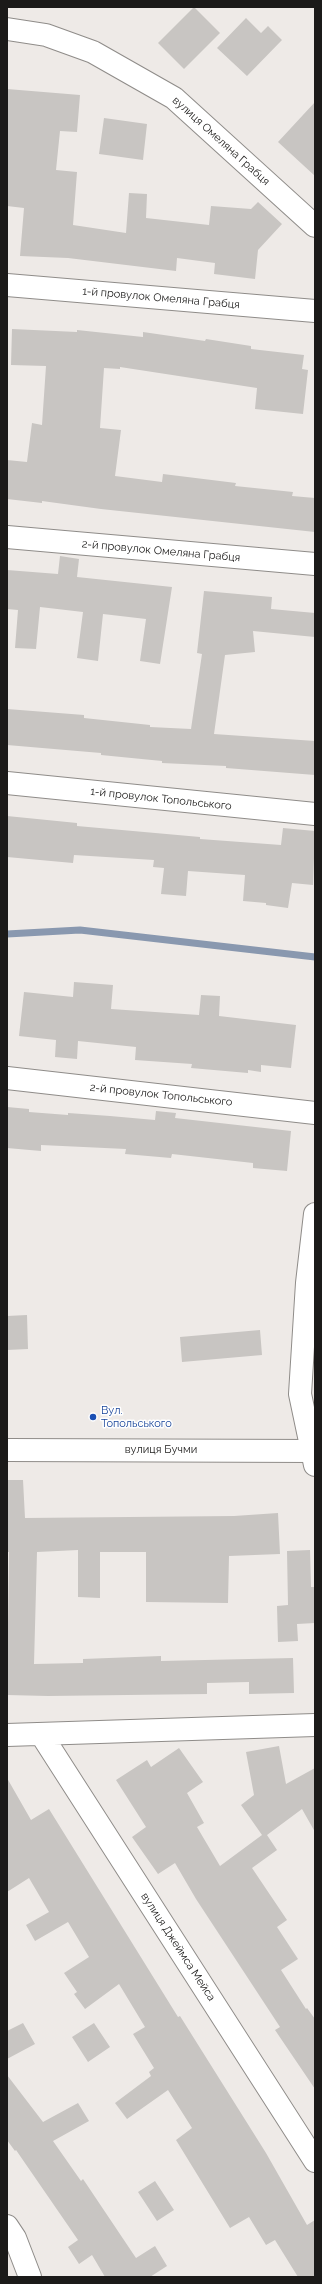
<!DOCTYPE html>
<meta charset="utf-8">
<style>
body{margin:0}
#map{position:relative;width:322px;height:2284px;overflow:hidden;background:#eeeae7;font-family:Raleway,sans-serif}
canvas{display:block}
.frame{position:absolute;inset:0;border:8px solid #1b1a19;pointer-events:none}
</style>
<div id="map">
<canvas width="322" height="2284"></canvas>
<div class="frame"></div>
</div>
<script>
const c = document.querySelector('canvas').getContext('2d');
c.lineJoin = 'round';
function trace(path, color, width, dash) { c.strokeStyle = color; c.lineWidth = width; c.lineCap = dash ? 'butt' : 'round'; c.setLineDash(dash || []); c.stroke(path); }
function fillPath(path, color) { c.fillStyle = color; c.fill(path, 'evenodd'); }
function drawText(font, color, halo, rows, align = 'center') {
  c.font = font + ' Raleway,sans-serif'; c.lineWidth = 3; c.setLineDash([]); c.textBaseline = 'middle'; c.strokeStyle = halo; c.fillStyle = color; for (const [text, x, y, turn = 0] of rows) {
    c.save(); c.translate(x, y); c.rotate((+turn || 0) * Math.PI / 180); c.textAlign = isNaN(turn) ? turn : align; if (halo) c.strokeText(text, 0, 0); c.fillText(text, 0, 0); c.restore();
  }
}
trace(new Path2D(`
 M 7,934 L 80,930 L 315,957`), '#8998af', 7);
fillPath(new Path2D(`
 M 194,7 L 220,33 L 184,69 L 158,43 Z
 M 246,18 L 261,33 L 268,26 L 282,40 L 247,76 L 217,48 Z
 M 7,89 L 80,95 L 77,132 L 60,131 L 56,170 L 77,172 L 73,225 L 126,233 L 129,193 L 147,194 L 146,218 L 209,225 L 211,206 L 251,209 L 258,202 L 282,224 L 258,250 L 255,279 L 214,274 L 215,263 L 177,258 L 176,271 L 68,258 L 20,256 L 24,208 L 7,206 Z
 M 315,102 L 315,176 L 278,142 Z
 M 104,118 L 147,124 L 143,160 L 99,154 Z
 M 12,329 L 77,332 L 77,330 L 143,337 L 143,332 L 205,341 L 206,339 L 251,346 L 251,349 L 304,355 L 302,369 L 308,370 L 303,414 L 255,409 L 257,388 L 120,367 L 120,369 L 104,368 L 100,428 L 121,430 L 115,476 L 162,482 L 163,474 L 236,483 L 235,486 L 293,492 L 292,496 L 315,498 L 315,532 L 101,509 L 42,501 L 42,503 L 7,499 L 7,460 L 27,462 L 32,423 L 42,425 L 46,366 L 11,365 Z
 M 60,556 L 79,559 L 77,577 L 172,587 L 160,664 L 140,661 L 146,619 L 103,614 L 98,661 L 77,658 L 83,612 L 40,607 L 36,649 L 15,648 L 18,610 L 7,609 L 7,570 L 58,574 Z
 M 204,591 L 272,597 L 271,609 L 315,613 L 315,637 L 253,631 L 255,652 L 225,655 L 214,734 L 315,741 L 315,775 L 226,768 L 226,766 L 162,763 L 162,761 L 101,755 L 101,753 L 7,745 L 7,709 L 84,715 L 84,718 L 150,725 L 150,727 L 191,729 L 202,654 L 197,653 Z
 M 7,816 L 77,823 L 77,826 L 200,837 L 200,839 L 281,845 L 283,828 L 315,831 L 313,885 L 292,883 L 288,908 L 266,905 L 266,903 L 243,901 L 245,875 L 188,871 L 186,896 L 161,894 L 164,868 L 153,867 L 154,860 L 74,855 L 73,863 L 7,857 Z
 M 74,982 L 113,985 L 111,1009 L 199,1015 L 201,995 L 220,996 L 219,1016 L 296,1025 L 291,1068 L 261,1065 L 261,1072 L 248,1070 L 248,1073 L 191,1068 L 192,1064 L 135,1060 L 136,1047 L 78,1041 L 77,1059 L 55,1057 L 56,1040 L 19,1036 L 24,992 L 73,997 Z
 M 7,1107 L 29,1109 L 29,1112 L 68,1115 L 68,1113 L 110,1116 L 155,1120 L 156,1111 L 176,1113 L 175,1118 L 291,1131 L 287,1171 L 253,1168 L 253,1163 L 172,1154 L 171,1158 L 125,1154 L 126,1149 L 41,1145 L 41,1151 L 7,1148 Z
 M 27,1315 L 28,1349 L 7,1350 L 7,1316 Z
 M 260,1330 L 262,1355 L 182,1362 L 180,1337 Z
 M 7,1480 L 23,1480 L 25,1518 L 234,1516 L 278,1513 L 280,1554 L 229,1556 L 228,1603 L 146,1602 L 146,1552 L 100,1552 L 100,1598 L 78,1597 L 78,1550 L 37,1552 L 34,1664 L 83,1663 L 83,1659 L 161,1656 L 161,1661 L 293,1658 L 294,1693 L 249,1694 L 249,1682 L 207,1683 L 207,1694 L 48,1696 L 7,1695 L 9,1552 L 7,1552 Z
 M 310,1550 L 311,1587 L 315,1587 L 315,1623 L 297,1624 L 298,1641 L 278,1642 L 277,1606 L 288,1605 L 287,1551 Z
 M 279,1746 L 286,1784 L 315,1768 L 315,1832 L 302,1809 L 267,1835 L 277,1850 L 252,1868 L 287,1920 L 277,1927 L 298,1959 L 281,1970 L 306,2009 L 307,2008 L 315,2019 L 315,2089 L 275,2030 L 280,2027 L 196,1899 L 175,1863 L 158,1874 L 132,1837 L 146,1827 L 116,1780 L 147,1760 L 151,1767 L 179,1748 L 203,1782 L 187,1793 L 204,1823 L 197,1827 L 220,1866 L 262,1835 L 241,1805 L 254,1795 L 246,1752 Z
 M 7,1778 L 31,1820 L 49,1809 L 178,2017 L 180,2016 L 266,2153 L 307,2225 L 315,2220 L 315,2277 L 298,2277 L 275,2240 L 266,2245 L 249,2217 L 230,2228 L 176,2140 L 192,2128 L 168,2090 L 127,2119 L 115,2103 L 151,2076 L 149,2072 L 154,2068 L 133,2034 L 145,2027 L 119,1984 L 85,2009 L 74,1994 L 77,1992 L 64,1973 L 89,1957 L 68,1922 L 35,1941 L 26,1925 L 49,1912 L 29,1878 L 7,1892 Z
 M 23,2023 L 35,2044 L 7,2059 L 7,2031 Z
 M 94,2023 L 110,2047 L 88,2062 L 72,2037 Z
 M 7,2075 L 43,2122 L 78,2103 L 89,2121 L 53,2141 L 81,2181 L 83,2179 L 136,2258 L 155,2246 L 167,2266 L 150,2277 L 105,2277 L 92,2255 L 79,2264 L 68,2247 L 78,2240 L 16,2150 L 15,2151 L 7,2140 Z
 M 155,2181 L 174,2210 L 157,2221 L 138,2192 Z`), '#c8c5c2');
const street = new Path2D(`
 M 7,29 L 46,35 L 93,52 L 174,98 L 315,226
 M 7,285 L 315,311
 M 7,537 L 315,564
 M 7,783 L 315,814
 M 7,1078 L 315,1113
 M 315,1214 L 307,1283 L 300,1394 L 315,1465
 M 41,1734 L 315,2161
 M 7,1735 L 315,1725
 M 7,2226 L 15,2238 L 30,2277`);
const secondary = new Path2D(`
 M 7,1450 L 315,1451`);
trace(street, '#8f8c89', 24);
trace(secondary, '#8f8c89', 24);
trace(street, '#fff', 22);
trace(secondary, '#fff', 22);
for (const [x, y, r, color] of [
 [93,1417,4,"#1a4fb4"]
]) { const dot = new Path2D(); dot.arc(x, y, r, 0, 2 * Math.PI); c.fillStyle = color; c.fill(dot); trace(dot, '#fff', 1.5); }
drawText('11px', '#1b1a19', '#fff', [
 ["вулиця Омеляна Грабця",221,141,42],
 ["1-й провулок Омеляна Грабця",161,298,5],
 ["2-й провулок Омеляна Грабця",161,551,5],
 ["1-й провулок Топольського",161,799,6],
 ["2-й провулок Топольського",161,1095,6],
 ["вулиця Бучми",161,1450],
 ["вулиця Джеймса Мейса",178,1947,57]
]);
drawText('11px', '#164399', '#fff', [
 ["Вул.",101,1411],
 ["Топольського",101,1424]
], 'left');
</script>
